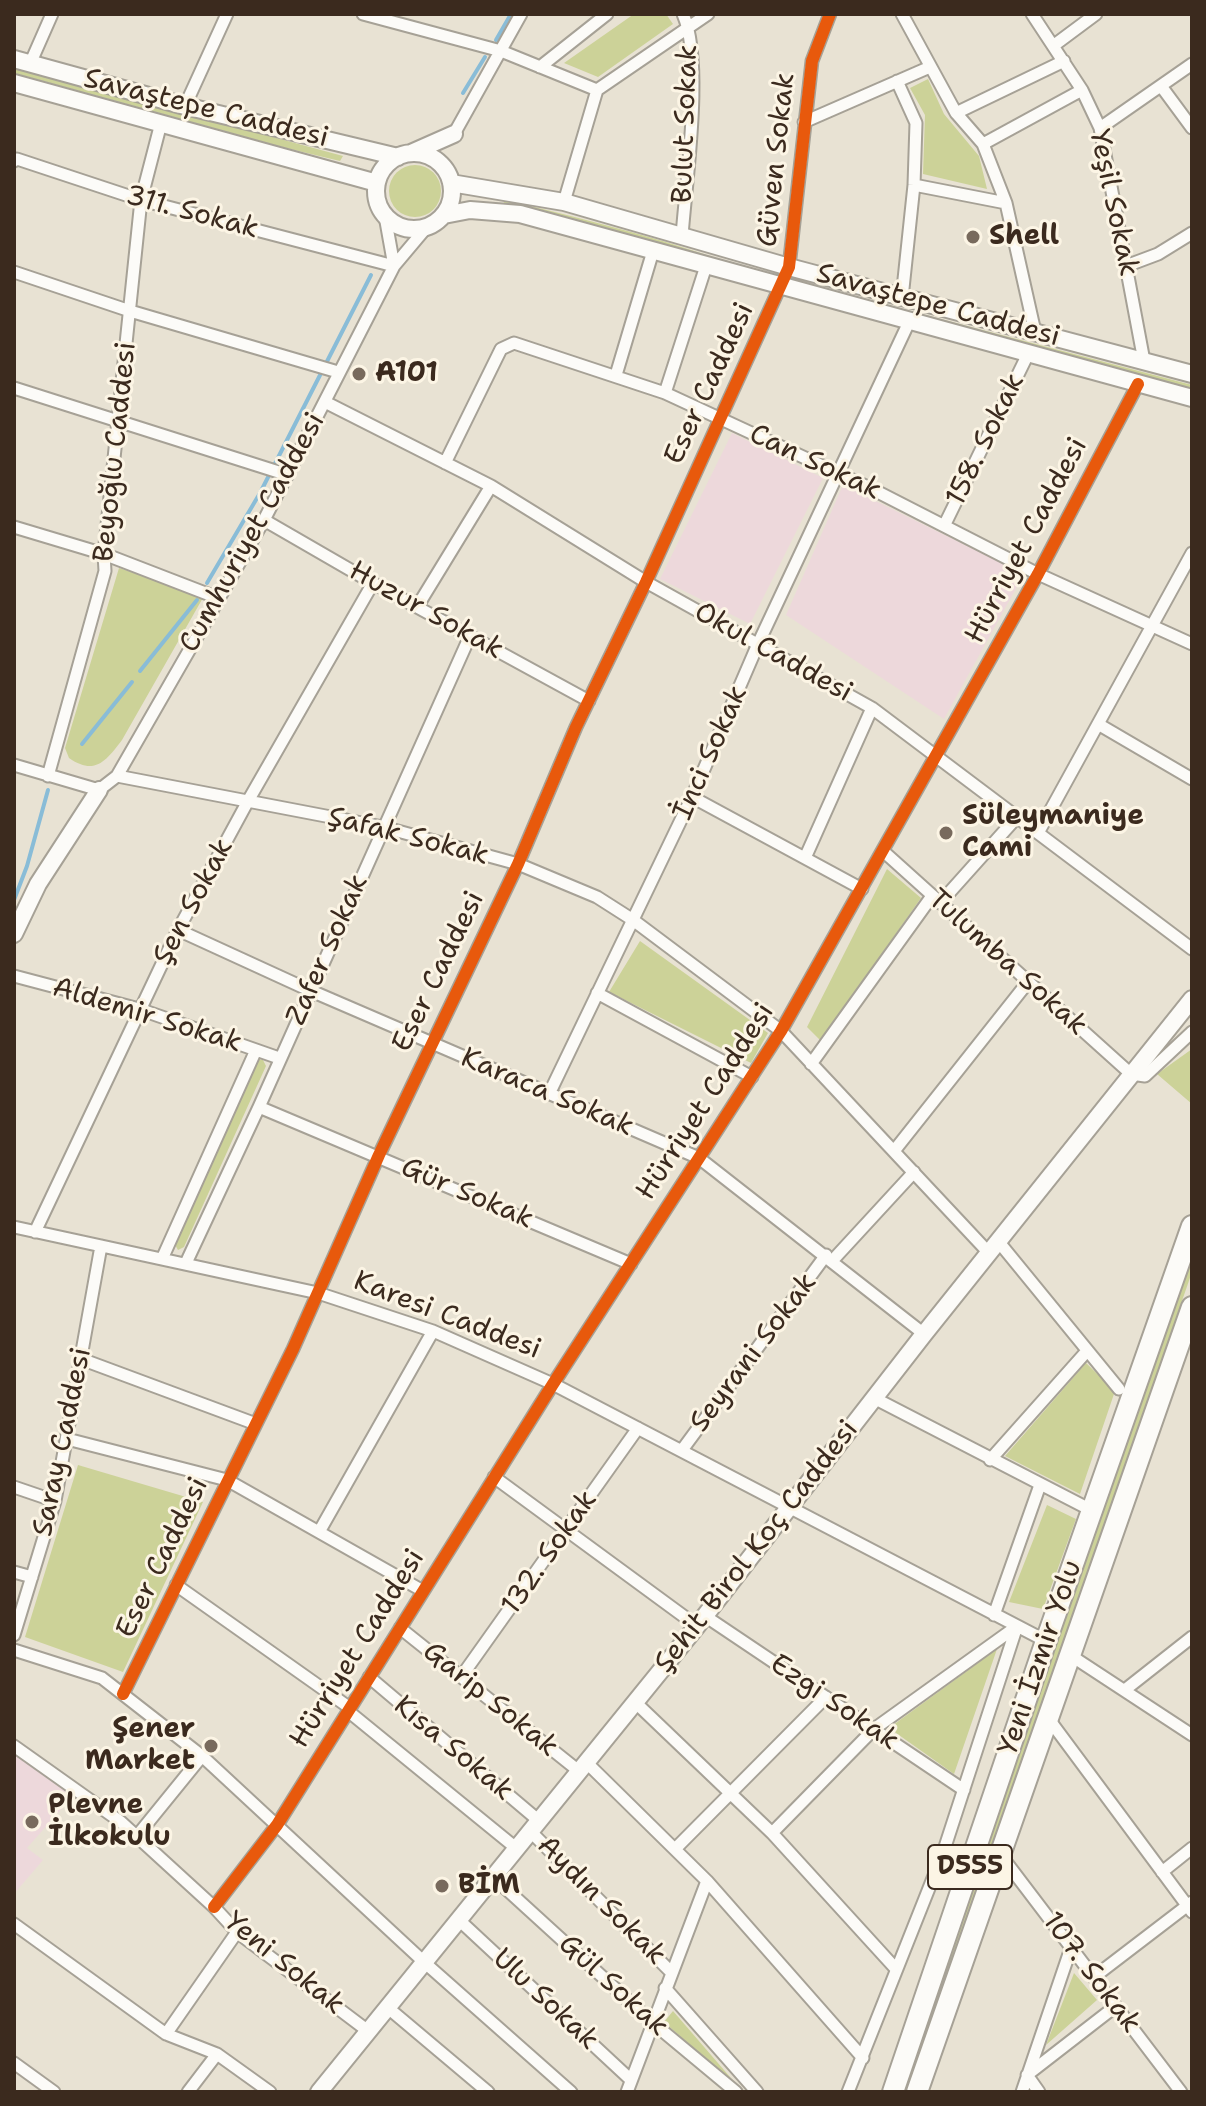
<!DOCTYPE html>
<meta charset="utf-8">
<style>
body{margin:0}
#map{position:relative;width:1206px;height:2106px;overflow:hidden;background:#e8e2d3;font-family:"Shantell Sans",sans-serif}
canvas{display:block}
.frame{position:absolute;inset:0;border:16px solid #3b2a1e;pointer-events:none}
</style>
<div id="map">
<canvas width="1206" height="2106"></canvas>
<div class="frame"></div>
</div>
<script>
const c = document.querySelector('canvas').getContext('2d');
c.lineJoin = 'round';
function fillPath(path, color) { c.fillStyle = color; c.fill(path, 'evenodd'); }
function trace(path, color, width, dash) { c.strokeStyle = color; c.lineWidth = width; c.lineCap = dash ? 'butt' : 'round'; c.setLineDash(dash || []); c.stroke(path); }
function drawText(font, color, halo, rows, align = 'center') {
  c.font = font + ' "Shantell Sans",sans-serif'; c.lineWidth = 6; c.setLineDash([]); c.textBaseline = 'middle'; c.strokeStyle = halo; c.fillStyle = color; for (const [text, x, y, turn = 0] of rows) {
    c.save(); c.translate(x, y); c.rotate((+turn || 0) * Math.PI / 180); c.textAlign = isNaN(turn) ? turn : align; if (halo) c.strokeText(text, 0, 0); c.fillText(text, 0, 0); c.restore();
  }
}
fillPath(new Path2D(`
 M 732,433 L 823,478 L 750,624 L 660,579 Z
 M 843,485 L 1024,574 L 944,719 L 786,615 Z
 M 14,1752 L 73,1796 L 27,1848 L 43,1860 L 14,1894 Z`), '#edd8db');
fillPath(new Path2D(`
 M 634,14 L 666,14 L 673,24 L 598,77 L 564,63 Z
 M 14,67 L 343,156 L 340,161 L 286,148 L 14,73 Z
 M 928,79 L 944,114 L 979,156 L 987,189 L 923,174 L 925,115 L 910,88 Z
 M389 191a26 26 0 1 1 52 0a26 26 0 1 1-52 0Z
 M 505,200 C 590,220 675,242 756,272 L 503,204 Z
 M 800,282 L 1192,385 L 1192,390 Z
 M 119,568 L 204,596 L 122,740 C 106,761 95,776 69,758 L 65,748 Z
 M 887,869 L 921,898 L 821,1041 L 807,1027 Z
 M 640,941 L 768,1033 L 751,1063 L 609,992 Z
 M 1192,1049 L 1192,1104 L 1157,1074 Z
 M 258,1059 L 263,1060 L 266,1066 L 184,1247 L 178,1250 L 174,1243 Z
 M 1192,1248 L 1192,1272 L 908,2092 L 900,2092 Z
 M 1086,1363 L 1115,1391 L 1080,1494 L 1005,1456 Z
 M 78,1465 L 203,1502 L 123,1672 L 25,1637 Z
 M 1047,1505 L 1076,1519 L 1043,1609 L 1009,1602 Z
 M 997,1649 L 954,1774 L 889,1728 Z
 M 1074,1973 L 1097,2000 L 1046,2045 Z
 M 673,2011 L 743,2092 L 664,2022 Z`), '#ccd298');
trace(new Path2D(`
 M 496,40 L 511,14
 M 463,93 L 485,57
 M 207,583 L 260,493 L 371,275
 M 140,671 L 197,600
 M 82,744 L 132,682
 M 14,900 L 27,866 L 48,790`), '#89bcd7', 4);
const street = new Path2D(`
 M 363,14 L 501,51 L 597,90
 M 902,14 L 956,113 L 983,144 L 1006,203 L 1035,332
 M 1032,14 L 1082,90 L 1100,128 L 1144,361
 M 1053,46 L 1096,14
 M 30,64 L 52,14
 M 540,67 L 607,14
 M 897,81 L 916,123 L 914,185 L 902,298
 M 1161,86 L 1192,128
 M 185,106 L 227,14
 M 956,113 L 1064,61
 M 804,122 L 930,67
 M 1100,128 L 1192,64
 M 454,134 L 521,14
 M 983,144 L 1082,90
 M 14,161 L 17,159 L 141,200 L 394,266
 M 914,185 L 1006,203
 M 564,202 L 597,90 L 708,14
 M 385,216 L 394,266
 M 682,236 C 686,180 704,62 683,14
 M 1126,266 L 1158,254 L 1192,233
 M 14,272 L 130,311 L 338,372
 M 616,375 L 653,251
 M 14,388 L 288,475
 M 665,393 L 706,266
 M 325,402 L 491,486 L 646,582 L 872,708 L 1192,949
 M 445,463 L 501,349 L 514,343 L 665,393 L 870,488 L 1038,574 L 1192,644
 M 264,520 L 373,583 L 589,701
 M 944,526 L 1028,354
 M 14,527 L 104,554 L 218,598
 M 417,607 L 491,486
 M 1098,724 L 1192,779
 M 14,765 L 99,790 L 117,776 L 264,520 L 394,266 L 426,228
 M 48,776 L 105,571 L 104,554 L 141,200 L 161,123
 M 117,776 L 383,827 L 518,864 L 597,897 L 633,920 L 781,1031 L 989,1253
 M 692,797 L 862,889
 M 1038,833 L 1192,553
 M 883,851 L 1131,1074 L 1145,1076 L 1192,1032
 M 805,858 L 872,708
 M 940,903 L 1017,817
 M 178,930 L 309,990 L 699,1158 L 924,1334
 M 14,976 L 139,1009 L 279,1058
 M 597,993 L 752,1077
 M 811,1064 L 932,896
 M 549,1094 L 692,797 L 758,644 L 909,322
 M 259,1107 L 631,1264
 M 894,1151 L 1028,982
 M 14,1227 L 318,1293 L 433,1331 L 553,1384 L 1046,1641
 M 35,1232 L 178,930 L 248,801 L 373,583
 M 998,1241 L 1119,1389
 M 162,1259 L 256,1050
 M 832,1261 L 914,1172
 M 186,1263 L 259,1107 L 470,636
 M 81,1359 L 256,1424
 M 874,1398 L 1091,1510
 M 67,1439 L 227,1480 L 423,1591
 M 682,1450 L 826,1255
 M 990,1460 L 1087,1351
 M 494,1477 L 697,1626
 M 14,1487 L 55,1501
 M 319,1532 L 433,1331
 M 14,1572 L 32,1577
 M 176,1585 L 350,1708
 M 994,1615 L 1040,1485
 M 705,1616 L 964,1790
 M 400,1628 L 580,1772
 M 14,1635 L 55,1501 L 101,1246
 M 14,1650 L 102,1678 L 202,1756 L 424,1962 L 571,2092
 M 1070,1655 L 1192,1735
 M 369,1677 L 538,1820
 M 461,1677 L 638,1428
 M 1126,1689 L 1192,1637
 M 123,1694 L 293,1349 L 379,1155 L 518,864 L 576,727 L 646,582 L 789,267 L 812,61 L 830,14
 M 635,1702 L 772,1833 L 896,1969
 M 348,1711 L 516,1848
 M 1048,1718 L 1192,1912
 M 14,1746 L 121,1822 L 214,1907 L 237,1932 L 368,2031
 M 587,1763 L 707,1881 L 863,2058
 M 530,1831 L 671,1972
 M 772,1833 L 874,1729 L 1016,1627
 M 137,1836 L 202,1756
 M 676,1848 L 826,1697
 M 1000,1854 L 1181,2092
 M 1162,1872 L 1192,1848
 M 493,1877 L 653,2023 L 736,2092
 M 214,1907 L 277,1825 L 553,1384 L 781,1031 L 1038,574 L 1138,384
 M 459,1920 L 631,2080
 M 14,1924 L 166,2034 L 217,2054 L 270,2092
 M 1094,1977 L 1192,1902
 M 665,1988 L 757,2092
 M 387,2007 L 488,2092
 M 166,2034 L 237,1932
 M 14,2063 L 54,2092
 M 188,2092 L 217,2054
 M 627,2092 L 707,1881
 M 848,2092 L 943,1853 L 1017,1626
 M 1022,2092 L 1071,1948
 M 1039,2092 L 1027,2075 L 1116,2006`);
const secondary = new Path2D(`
 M 14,59 L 185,106 L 398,157
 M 14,83 L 377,183
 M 411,153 L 454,134
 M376 191a38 38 0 1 1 76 0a38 38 0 1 1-76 0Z
 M 451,183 L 564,202 L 789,267 L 1192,374
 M 444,215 L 470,210 L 520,214 L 1192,398
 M 14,934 L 38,884 L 99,790
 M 319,2092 L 697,1626 L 924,1334 L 1192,999`);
const highway = new Path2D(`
 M 893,2092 L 1046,1641 L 1192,1226
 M 917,2092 L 1192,1307`);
trace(street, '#a6a196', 15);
trace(secondary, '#a6a196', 20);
trace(highway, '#a6a196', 24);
trace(street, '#fcfbf8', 11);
trace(secondary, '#fcfbf8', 16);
trace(highway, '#fcfbf8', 20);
trace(new Path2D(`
 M 123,1694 L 293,1349 L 379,1155 L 518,864 L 576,727 L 646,582 L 789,267 L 812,61 L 830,14
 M 214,1907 L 277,1825 L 553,1384 L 781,1031 L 1038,574 L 1138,384`), '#e8590c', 12);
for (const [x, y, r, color] of [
 [973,237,8,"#786a5d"],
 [359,374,8,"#786a5d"],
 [946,833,8,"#786a5d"],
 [211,1746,8,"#786a5d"],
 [32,1822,8,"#786a5d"],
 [442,1886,8,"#786a5d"]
]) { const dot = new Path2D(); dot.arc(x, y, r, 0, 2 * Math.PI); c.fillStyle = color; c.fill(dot); trace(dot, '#fcf5e5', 3); }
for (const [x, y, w] of [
 [970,1867,84]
]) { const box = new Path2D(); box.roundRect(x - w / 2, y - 22, w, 44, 6); c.fillStyle = '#fcf5e5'; c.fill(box); trace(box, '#3b2a1e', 2); }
drawText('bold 26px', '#3b2a1e', null, [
 ["D555",970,1867]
]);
drawText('28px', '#3b2a1e', '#fcf5e5', [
 ["Savaştepe Caddesi",206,109,14],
 ["Bulut Sokak",686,124,-88],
 ["Güven Sokak",777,160,-84],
 ["Yeşil Sokak",1113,203,78],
 ["311. Sokak",192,213,15],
 ["Savaştepe Caddesi",938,306,15],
 ["Eser Caddesi",710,384,-65],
 ["158. Sokak",986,440,-64],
 ["Beyoğlu Caddesi",116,452,-84],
 ["Can Sokak",815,463,25],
 ["Cumhuriyet Caddesi",253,533,-61],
 ["Hürriyet Caddesi",1027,541,-62],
 ["Huzur Sokak",426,611,29],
 ["Okul Caddesi",773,653,29],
 ["İnci Sokak",711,753,-66],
 ["Şafak Sokak",408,837,14],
 ["Şen Sokak",194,902,-62],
 ["Zafer Sokak",328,950,-66],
 ["Tulumba Sokak",1007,963,42],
 ["Eser Caddesi",439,972,-64],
 ["Aldemir Sokak",147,1016,17],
 ["Karaca Sokak",547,1093,23],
 ["Hürriyet Caddesi",706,1102,-57],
 ["Gür Sokak",467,1194,23],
 ["Karesi Caddesi",447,1316,21],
 ["Seyrani Sokak",754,1353,-53],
 ["Saray Caddesi",63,1442,-78],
 ["Şehit Birol Koç Caddesi",757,1547,-52],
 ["132. Sokak",550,1553,-55],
 ["Eser Caddesi",163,1558,-64],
 ["Hürriyet Caddesi",358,1649,-58],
 ["Yeni İzmir Yolu",1041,1658,-71],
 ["Garip Sokak",490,1700,39],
 ["Ezgi Sokak",834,1703,34],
 ["Kısa Sokak",453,1749,40],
 ["Aydın Sokak",601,1901,45],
 ["Yeni Sokak",284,1964,39],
 ["107. Sokak",1091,1973,53],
 ["Gül Sokak",613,1986,42],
 ["Ulu Sokak",545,2000,43]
]);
drawText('bold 28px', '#3b2a1e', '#fcf5e5', [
 ["Shell",989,237],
 ["A101",375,374],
 ["Süleymaniye",962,817],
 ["Cami",962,849],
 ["Şener",195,1730,"right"],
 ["Market",195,1762,"right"],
 ["Plevne",48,1806],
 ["İlkokulu",48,1838],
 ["BİM",458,1886]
], 'left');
</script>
